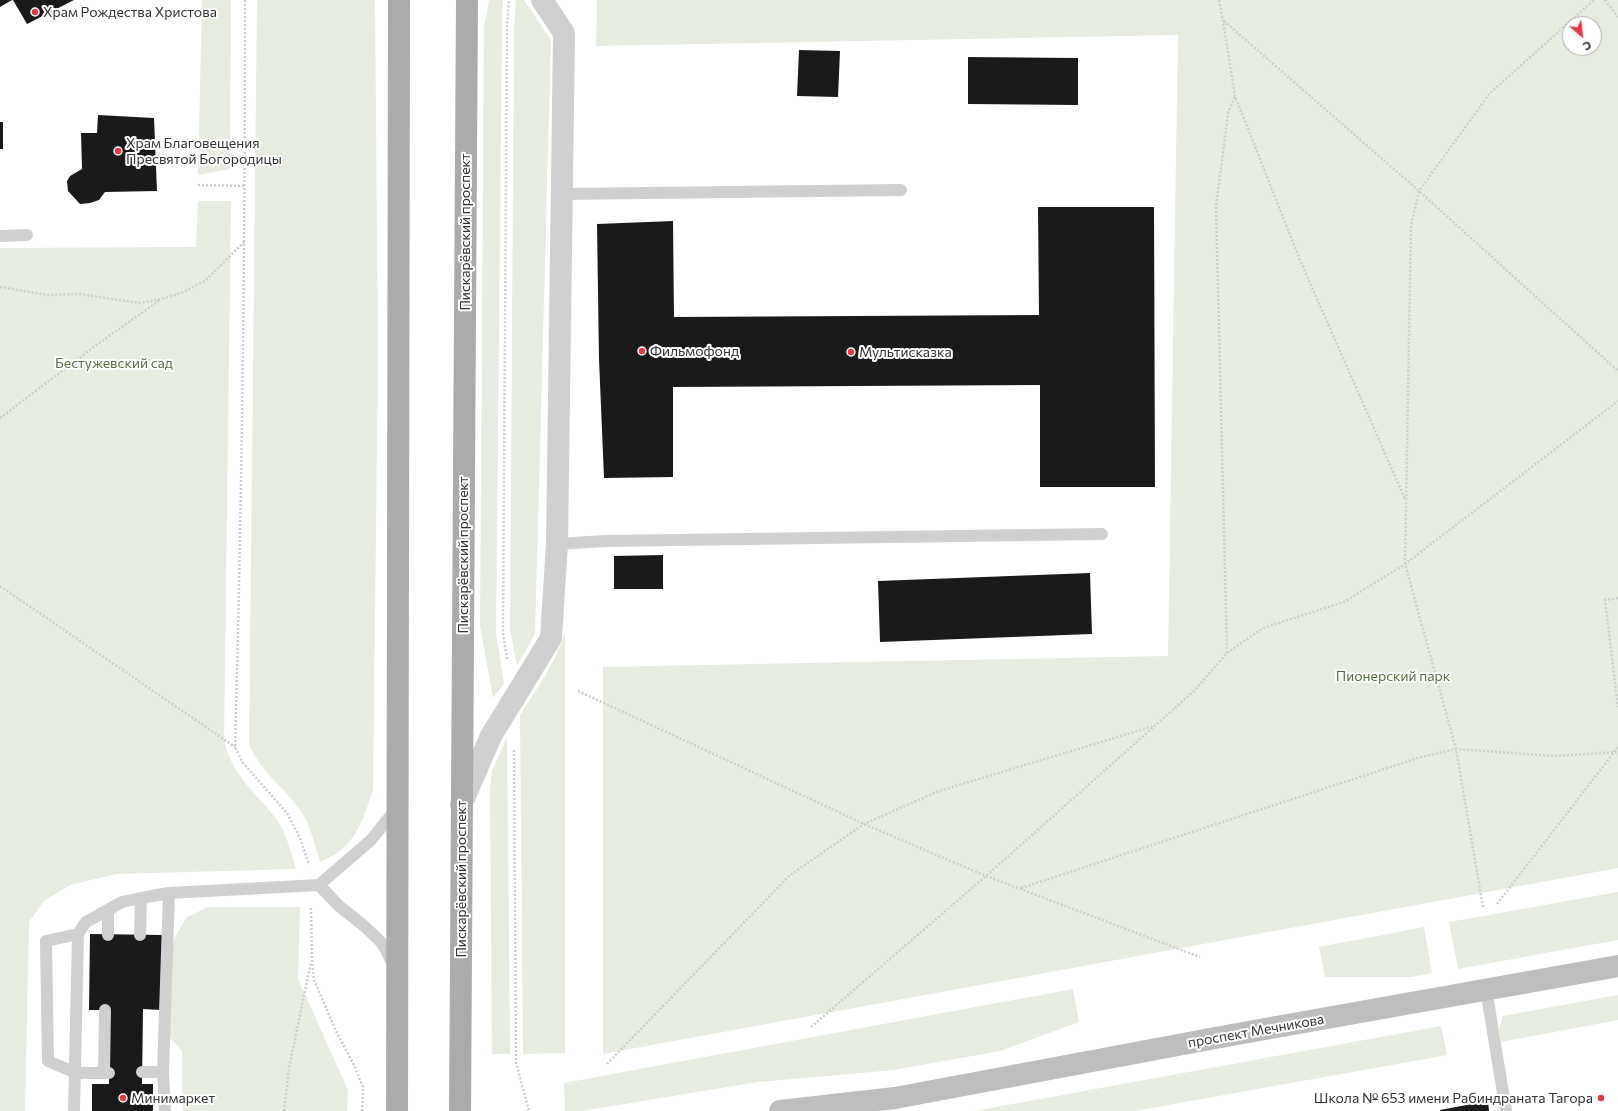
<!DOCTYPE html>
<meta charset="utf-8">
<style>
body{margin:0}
#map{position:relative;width:1618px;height:1111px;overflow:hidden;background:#fff;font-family:Commissioner,sans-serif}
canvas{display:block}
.north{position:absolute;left:1562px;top:16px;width:40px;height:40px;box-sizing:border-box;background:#fff;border:1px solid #adadad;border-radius:50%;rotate:152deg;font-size:11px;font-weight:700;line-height:16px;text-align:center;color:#333}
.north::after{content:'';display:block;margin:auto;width:14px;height:18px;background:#e63946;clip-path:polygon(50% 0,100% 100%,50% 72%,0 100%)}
</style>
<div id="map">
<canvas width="1618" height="1111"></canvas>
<div class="north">С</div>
</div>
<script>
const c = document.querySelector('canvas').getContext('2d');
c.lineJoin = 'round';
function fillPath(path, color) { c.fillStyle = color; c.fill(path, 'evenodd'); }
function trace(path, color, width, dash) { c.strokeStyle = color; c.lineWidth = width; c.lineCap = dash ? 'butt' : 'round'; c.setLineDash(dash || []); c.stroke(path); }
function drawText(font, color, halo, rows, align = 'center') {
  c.font = font + ' Commissioner,sans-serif'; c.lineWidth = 4; c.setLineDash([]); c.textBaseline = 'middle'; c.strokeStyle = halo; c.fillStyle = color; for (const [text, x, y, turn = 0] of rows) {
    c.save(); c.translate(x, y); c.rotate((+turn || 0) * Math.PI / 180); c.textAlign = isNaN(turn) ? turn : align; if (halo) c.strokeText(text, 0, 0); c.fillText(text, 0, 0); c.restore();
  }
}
fillPath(new Path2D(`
 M 202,0 L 231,0 L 230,169 L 198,175 Z
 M 257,0 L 375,0 L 378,356 L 373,790 C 365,814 358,839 336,854 C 331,857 325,859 320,862 C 315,846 311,827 302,813 C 285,788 262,773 249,745 Z
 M 489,0 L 503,0 L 502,25 L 496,632 L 504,684 L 493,698 L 480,626 L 484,27 Z
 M 516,0 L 524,0 L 551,40 L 535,634 L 517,666 L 510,629 L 514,30 Z
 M 597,0 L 1618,0 L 1618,868 L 603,1054 L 603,667 L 1168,656 L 1178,35 L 596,46 ZM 1570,24 L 1594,24 L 1594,48 L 1570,48 Z
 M 198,201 L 231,201 L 224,739 C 232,778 256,791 277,820 C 287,834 291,853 296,869 L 116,874 L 70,885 L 44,901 L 29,922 L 25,1111 L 0,1111 L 0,248 L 196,247 Z
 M 565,633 L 565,1053 L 523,1054 L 520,715 C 537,689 555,663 565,633 Z
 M 507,737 L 510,1054 L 492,1054 L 490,791 L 492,771 Z
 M 1618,892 L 1618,940 L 1458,969 L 1449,922 Z
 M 208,907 L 300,907 L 298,979 L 348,1090 L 347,1111 L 183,1111 L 182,1051 L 167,1035 L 171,949 L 176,935 L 187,917 Z
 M 1424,927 L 1432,973 L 1411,977 L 1325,977 L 1319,947 Z
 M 1073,989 L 1079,1022 L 1000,1051 L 894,1070 L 758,1082 L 582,1111 L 565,1111 L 564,1083 Z
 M 1618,995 L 1618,1020 L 1501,1042 L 1499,1029 L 1503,1016 Z
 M 1441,1026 L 1447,1055 L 1135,1111 L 974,1111 Z`), '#e6ecdf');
fillPath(new Path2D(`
 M 0,0 L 12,0 L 0,7 Z
 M 13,0 L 74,0 L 27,24 Z
 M 799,50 L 840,51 L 838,97 L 797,96 Z
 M 968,57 L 1078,58 L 1078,105 L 968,104 Z
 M 98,115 L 154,118 L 157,191 L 105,192 L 99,200 L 90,203 L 80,204 L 68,191 L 67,181 L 70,176 L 82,169 L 81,133 L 97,133 Z
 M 0,122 L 3,122 L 3,149 L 0,149 Z
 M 1038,207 L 1154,207 L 1155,487 L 1040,487 L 1040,385 L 673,387 L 673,477 L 604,478 L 599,359 L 597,224 L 673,221 L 674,317 L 1039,315 Z
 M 663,555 L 663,589 L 614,589 L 614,556 Z
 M 1090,573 L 1092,634 L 880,642 L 878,581 Z
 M 90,934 L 162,935 L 161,1010 L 143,1009 L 142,1084 L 153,1084 L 153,1111 L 92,1111 L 92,1084 L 109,1084 L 109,1010 L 89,1010 Z
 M 1488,1101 L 1489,1111 L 1440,1111 L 1440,1110 Z`), '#1a1a1a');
trace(new Path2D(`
 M 245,0 C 245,249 242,498 235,747 L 243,763 L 287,813 L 300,838 L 309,865
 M 1219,0 L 1223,21 L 1235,96 L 1300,260 L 1405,499
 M 1605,0 L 1618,17
 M 1224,21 L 1419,191 L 1618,371
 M 198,185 L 245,186
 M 0,287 L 47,295 L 79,294 L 140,303 L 162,299 L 181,293 L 205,281 L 245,241
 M 0,418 L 95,346 L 160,300
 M 0,586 L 235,747
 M 1618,598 L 1605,600 L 1618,707
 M 1227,653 L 1263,628 L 1344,602 L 1405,564 L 1618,401
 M 507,659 L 503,633 L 507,27 L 509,0
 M 578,691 L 864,824 L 986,876 L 1200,957
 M 514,750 L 516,1063 L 529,1111
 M 1021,888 L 1421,757 L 1456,749 L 1554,756 L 1618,752
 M 1497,904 L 1618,747
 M 1483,907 L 1456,749 L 1405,564 L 1411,226 L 1419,191 L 1490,93 L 1594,0
 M 311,908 L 312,960 L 314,980 L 336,1031 L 353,1063 L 363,1087 L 362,1111
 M 811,1027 L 986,876 L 1194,691 L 1227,653 L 1216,207 L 1228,113 L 1235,96
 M 607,1064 L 789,876 L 864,824 L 939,791 L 1154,726
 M 284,1111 L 289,1068 L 311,962`), '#cdcdcd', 2.5, [2, 2]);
trace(new Path2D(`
 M 562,194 L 901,190
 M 0,236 L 27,235
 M 557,544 L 605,541 L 1102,534
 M 319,885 L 339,906 L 363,925 L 380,941 L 385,948 L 393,965
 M 108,910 L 108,935
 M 78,934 L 46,941 L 48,1061 L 76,1073 L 109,1073
 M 140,935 L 141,898
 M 1486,989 L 1506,1111
 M 142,1072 L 163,1072
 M 104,1073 L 105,1010
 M 74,1111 L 78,934 L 86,922 L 122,902 L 141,898 L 169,893 L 319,885 L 371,840 L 397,808
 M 165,1111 L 163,1072 L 169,893`), '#d0d0d0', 12);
trace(new Path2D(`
 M 461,805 L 491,736 L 551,638 L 557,544 L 564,33 L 542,0`), '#d0d0d0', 22);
trace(new Path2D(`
 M 780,1111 L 895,1098 L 1226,1036 L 1618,966`), '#bdbdbd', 22);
trace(new Path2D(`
 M 397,1111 L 399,0
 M 460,1111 L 467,0`), '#ababab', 22);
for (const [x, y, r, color] of [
 [35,12,4,"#e63946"],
 [118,151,4,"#e63946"],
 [642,351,4,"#e63946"],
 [851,352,4,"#e63946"],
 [123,1098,4,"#e63946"],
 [1601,1098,4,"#e63946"]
]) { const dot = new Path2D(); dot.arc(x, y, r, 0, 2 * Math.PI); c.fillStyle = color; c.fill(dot); trace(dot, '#fff', 1.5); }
drawText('14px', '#333', '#fff', [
 ["Храм Рождества Христова",43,12],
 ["Храм Благовещения",126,143],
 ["Пресвятой Богородицы",126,159],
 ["Фильмофонд",650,351],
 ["Мультисказка",859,352],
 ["Минимаркет",131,1098],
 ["Школа № 653 имени Рабиндраната Тагора",1593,1098,"right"]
], 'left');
drawText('14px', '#333', '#fff', [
 ["Пискарёвский проспект",465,232,-90],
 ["Пискарёвский проспект",463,555,-90],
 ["Пискарёвский проспект",461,879,-90],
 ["проспект Мечникова",1256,1031,-10]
]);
drawText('14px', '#56703f', '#fff', [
 ["Бестужевский сад",114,363],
 ["Пионерский парк",1393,676]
]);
</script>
